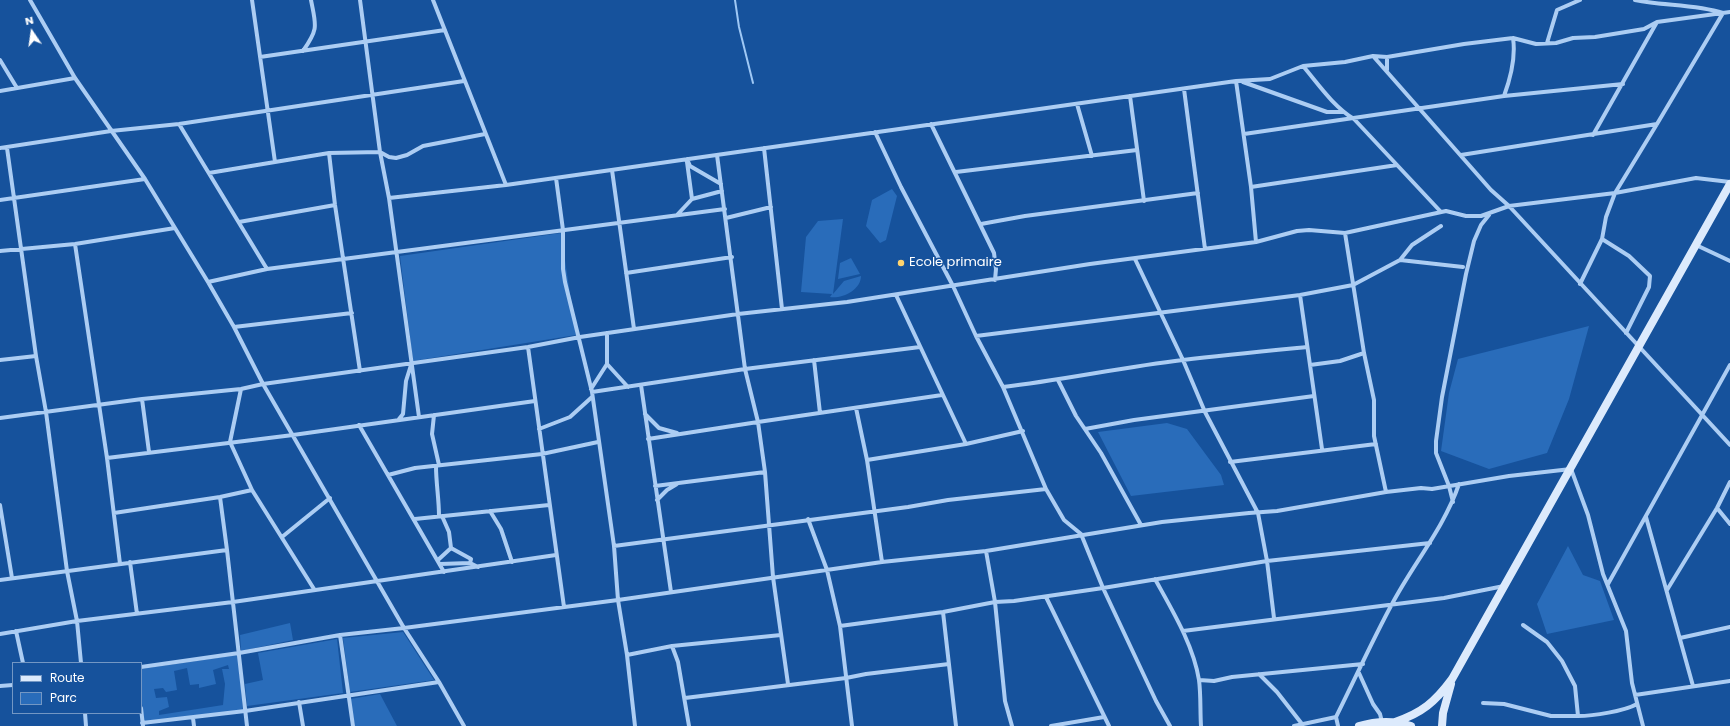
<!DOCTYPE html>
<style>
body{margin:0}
#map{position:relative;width:1730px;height:726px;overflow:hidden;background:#16529c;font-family:Poppins,sans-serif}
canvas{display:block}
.legend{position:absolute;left:12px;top:662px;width:130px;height:52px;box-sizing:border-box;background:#16529c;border:1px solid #7397c4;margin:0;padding:5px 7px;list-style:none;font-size:12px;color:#fff}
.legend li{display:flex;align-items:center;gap:8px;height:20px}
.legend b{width:20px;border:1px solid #7397c4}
.north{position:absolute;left:12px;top:12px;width:40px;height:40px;-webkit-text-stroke:3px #16529c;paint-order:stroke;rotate:347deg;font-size:11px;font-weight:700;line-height:16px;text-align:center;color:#fff}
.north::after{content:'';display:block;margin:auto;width:14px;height:18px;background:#fff;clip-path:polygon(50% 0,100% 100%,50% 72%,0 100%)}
</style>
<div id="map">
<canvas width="1730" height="726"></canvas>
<ul class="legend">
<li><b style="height:5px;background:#dceafc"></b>Route</li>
<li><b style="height:11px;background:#296cba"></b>Parc</li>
</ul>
<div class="north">N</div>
</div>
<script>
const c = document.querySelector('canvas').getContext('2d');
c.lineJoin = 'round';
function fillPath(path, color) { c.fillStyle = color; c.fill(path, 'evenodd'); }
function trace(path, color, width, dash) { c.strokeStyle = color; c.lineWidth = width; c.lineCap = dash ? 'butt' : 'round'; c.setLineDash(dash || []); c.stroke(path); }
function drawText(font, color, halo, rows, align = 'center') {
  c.font = font + ' Poppins,sans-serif'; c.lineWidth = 3; c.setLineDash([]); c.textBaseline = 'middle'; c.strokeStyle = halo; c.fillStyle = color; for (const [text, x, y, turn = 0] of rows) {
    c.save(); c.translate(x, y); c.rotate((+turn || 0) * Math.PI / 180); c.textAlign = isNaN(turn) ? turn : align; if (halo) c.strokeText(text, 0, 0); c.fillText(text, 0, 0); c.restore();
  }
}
fillPath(new Path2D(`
 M 892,189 L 897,196 L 886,240 L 880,243 L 866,226 L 872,200 Z
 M 843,219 L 833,294 L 844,281 L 861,276 C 861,290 842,299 830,297 L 832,294 L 801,292 L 806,237 L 818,221 Z
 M 561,233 L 576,335 L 413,361 L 400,256 Z
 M 851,258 L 860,274 L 838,279 L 840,263 Z
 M 1589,326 L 1569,399 L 1547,453 L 1489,469 L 1441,451 L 1449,393 L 1458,359 Z
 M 1167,423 L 1187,429 L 1221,475 L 1224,485 L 1131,496 L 1098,432 Z
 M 1568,546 L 1583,575 L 1600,581 L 1614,620 L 1547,634 L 1537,604 Z
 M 290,623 L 293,640 L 241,651 L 240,635 Z
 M 403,632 L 434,680 L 350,692 L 343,638 Z
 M 337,639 L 343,693 L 247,706 L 245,684 L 263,680 L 258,653 Z
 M 238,655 L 243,710 L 144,722 L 141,695 L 141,669 ZM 228,665 L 229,669 L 222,669 L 225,684 L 223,705 L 159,715 L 159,711 L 169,707 L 167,697 L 156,698 L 154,689 L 163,688 L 166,692 L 177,690 L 174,671 L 187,668 L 190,685 L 199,684 L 199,688 L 216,684 L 213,670 Z
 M 380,694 L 397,726 L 355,726 L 350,699 Z`), '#296cba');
trace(new Path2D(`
 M 735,0 L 739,27 L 753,83`), '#9fc8f5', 2);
trace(new Path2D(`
 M 30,0 L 75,78 L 145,179 L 208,282 L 234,327 L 263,384 L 404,628 L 439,682 L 464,726
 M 252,0 L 275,162
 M 360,0 L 380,152 L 389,198 L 419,417
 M 433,0 L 506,185
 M 1547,43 L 1557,10 L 1580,0
 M 303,51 C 319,28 316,26 311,0
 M 1373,56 L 1491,190 L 1509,206 L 1730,445
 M 260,57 L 445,30
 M 0,60 L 17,88
 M 1303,66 C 1319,85 1333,106 1354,119 L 1441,212
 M 1387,70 L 1387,57
 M 1236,81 L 1251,187 L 1256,242
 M 1243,82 L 1327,112 L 1343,112
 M 1184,89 L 1205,249
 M 0,91 L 75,78
 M 1130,96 L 1144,201
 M 1504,96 C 1511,77 1516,58 1513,38
 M 1077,104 L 1092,156
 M 179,124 L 267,269
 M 931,124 L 994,253 L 996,269 L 995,280
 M 875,132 L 901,187 L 953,286 L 976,336 L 1003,387 L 1046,489 L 1064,520 L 1081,534 L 1103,588 L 1156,701 L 1170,726
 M 1244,134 L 1504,96 L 1623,84
 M 1593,135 L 1657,22
 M 0,148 L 111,131 L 179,124 L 464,81
 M 7,148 L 36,356 L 46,412 L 67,571 L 77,621 L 81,663
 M 764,148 L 782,309
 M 329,153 L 335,205 L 360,371
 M 717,155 L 745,369 L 758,422 L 765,472 L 773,577 L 788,684
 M 1461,155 L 1657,124
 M 687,159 L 690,166 L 721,184
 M 687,162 L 692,199
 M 612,170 L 634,329
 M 956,172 L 1137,150
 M 209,173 L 329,153 L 380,152 L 389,157 L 396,158 L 407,155 L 423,146 L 485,134
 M 556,178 L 563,230 L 563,269 L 565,282 L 592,392 L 614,546 L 618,600 L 627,655 L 635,726
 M 1251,187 L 1397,165
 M 389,198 L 506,185 L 1236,81 L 1270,79 L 1303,66 L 1345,62 L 1373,56 L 1387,57 L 1464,44 L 1513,38 L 1536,44 L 1556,43 L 1573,38 L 1595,37 L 1644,29 L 1657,22 L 1730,12
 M 0,200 L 145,179
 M 677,215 L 692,199 L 722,191
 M 726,218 L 771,207
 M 239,222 L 335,205
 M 981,224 L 1025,216 L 1198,193
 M 1345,233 L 1364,353 L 1374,400 L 1374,436 L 1386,492
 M 1602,239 L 1629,256 L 1650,276 L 1649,287 L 1626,333
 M 75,244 L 107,458 L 120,564
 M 1696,245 L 1730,261
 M 0,251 L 75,244 L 175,228
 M 1135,259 L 1183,360 L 1205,412 L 1258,513 L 1267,561 L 1274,618
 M 1400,260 L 1463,267
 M 626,273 L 732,257
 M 208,282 L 267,269 L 725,209
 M 1580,284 L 1602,239 L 1606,217 L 1615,193 L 1657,124 L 1723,13 C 1695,4 1664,6 1635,0
 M 896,295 L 966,444
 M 1300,295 L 1322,449
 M 234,327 L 352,313
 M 976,336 L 1300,295 L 1353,285 L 1400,260 L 1412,245 L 1441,226
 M 528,347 L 564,607
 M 0,360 L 36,356
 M 814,360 L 820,413
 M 607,364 L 628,387
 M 1310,365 L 1340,361 L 1364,353
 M 1058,380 L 1076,416 L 1101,453 L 1141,525
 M 641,385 L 671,592
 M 1003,387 C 1063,380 1123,367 1183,360 C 1224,355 1266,351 1307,347
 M 241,389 L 230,442 L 252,490 L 314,589
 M 591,389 L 607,364 L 607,333
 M 592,392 L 745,369 L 920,347
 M 142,399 L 149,452
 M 856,408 L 867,460 L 882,562
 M 645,414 L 659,428 L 677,433
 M 434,415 L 432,434 L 439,465
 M 0,418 L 142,399 L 241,389 L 263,384 L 528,347 L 580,337 L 738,314 L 847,302 L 1090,264 L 1256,242 L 1297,231 L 1309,230 L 1345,233 L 1446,211 L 1466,216 L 1481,216 L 1509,206 L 1615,193 L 1696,178 L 1730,182
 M 399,419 L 403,414 L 406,381 L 411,365
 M 359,425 L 444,572
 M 539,429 L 570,417 L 592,397
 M 1085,429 L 1134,420 L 1314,396
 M 648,439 L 758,422 L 942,395
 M 107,458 L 293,435 L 535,401
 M 867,460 L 966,444 L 1023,431
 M 1230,462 L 1376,444
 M 436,466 C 436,483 439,499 439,516
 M 388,475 L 415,468 L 542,454 L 598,442
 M 655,486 L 765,472
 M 220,497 L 227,550 L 247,726
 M 657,500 L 667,490 L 677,484
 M 1453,502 L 1449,486 L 1436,453 L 1436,441 L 1442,397 L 1466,274 L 1474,241 L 1481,225 L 1489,215
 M 0,505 L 12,578
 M 1717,508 L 1730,524
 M 490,511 L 501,529 L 512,562
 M 114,513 L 220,497 L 252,490
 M 1646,517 L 1693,686
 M 415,519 L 549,505
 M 808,519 L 827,570 L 840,626 L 852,726
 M 282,537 L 330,498
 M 614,546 L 908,507 L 948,500 L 1046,489
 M 451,548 L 471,559 L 470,563 L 478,567
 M 986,551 L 995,602 L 1005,701 L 1012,726
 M 438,560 L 451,548 L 449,532 L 442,516
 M 130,562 L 137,614
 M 440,564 L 470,563
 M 1155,579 C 1172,610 1193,644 1199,680 C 1201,695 1200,711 1201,726
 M 0,580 L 227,550
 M 1608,584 L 1730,365
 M 1667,590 L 1717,508 L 1730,482
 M 1046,597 L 1109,726
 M 943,612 L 956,726
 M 1523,625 L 1547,642 L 1562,661 L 1575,686 L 1578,716 C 1593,716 1625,711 1637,704
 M 840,626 L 943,612 L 995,602 L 1014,601 L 1103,588 L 1267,561 L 1430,543
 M 16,631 L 23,663
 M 1183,631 L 1444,598 L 1504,586
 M 0,634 L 77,621 L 233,602 L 556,555
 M 340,635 L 353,726
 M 1680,638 L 1730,627
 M 672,646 L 678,662 L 689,726
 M 627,655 L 672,646 L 781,635
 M 141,667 L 239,653 L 340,635 L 404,628 L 618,600 L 882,562 L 986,551 L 1162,522 L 1249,513 L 1277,511 L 1386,492 L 1421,488 L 1432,489 L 1509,476 L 1571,469 L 1588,515 L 1603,574 L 1626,631 L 1632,683 L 1643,726
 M 1359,673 L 1373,704 L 1380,714 L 1382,722
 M 1259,674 L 1277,692 L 1302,724
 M 1199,680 L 1214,681 L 1232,677 L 1363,664
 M 0,686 L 13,685
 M 1635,695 L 1730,681
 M 685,698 L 846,678 L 866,674 L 949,664
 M 299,702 L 303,726
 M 1483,703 L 1504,704 L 1551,716 L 1578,716
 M 141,708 L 143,726
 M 85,713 L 86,726
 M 193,718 L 194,726
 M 142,723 L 245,711 L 439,682
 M 1051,726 L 1104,717
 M 1294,726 L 1336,717
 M 1338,726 L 1336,717 C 1355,679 1372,641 1392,604 C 1413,564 1444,528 1459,484`), '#accdf3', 4);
trace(new Path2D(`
 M 1395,722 C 1422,713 1435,702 1452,679 L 1730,184
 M 1359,726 C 1376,721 1393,720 1411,726
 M 1442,726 L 1443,713 L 1451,684`), '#dceafc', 8);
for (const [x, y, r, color] of [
 [901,263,4,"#ffd46e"]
]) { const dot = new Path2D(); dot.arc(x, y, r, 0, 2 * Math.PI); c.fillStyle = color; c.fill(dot); trace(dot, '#16529c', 1.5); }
drawText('13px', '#fff', '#16529c', [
 ["Ecole primaire",909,263]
], 'left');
</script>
